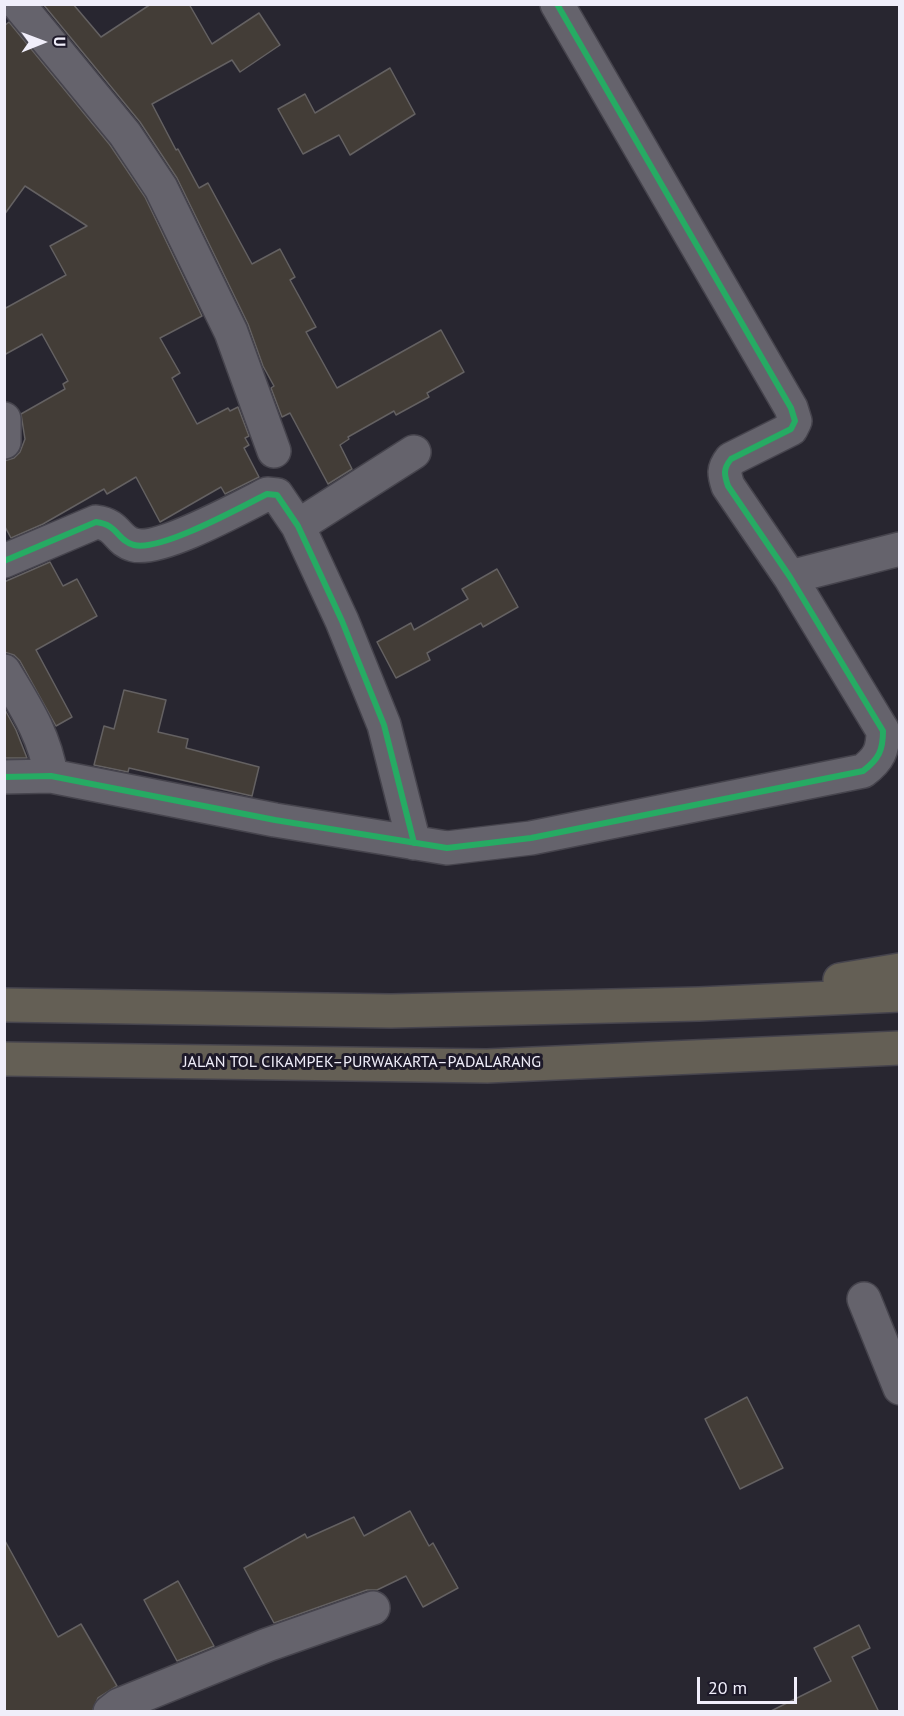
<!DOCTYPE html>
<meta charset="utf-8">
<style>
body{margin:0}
#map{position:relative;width:904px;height:1716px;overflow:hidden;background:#282630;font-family:"PT Sans",sans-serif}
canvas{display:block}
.frame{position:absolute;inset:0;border:6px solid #f0eefa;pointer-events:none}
.north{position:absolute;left:12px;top:12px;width:60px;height:60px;-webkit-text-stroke:4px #1d1929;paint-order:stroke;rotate:89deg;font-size:16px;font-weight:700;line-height:24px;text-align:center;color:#f0eefa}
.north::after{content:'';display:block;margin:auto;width:21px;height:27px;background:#f0eefa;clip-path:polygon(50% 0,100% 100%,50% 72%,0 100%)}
.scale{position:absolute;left:697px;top:1677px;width:100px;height:27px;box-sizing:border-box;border:3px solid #f0eefa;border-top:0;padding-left:8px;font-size:18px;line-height:21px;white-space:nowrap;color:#f0eefa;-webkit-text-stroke:4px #1d1929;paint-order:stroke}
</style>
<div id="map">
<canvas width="904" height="1716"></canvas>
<div class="frame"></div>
<div class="north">U</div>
<div class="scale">20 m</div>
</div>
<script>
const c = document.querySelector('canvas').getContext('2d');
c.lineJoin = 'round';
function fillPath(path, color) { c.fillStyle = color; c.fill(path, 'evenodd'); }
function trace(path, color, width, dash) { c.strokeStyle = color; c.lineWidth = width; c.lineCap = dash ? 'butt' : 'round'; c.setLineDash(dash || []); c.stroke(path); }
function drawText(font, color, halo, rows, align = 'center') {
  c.font = font + ' "PT Sans",sans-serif'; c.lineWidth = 6; c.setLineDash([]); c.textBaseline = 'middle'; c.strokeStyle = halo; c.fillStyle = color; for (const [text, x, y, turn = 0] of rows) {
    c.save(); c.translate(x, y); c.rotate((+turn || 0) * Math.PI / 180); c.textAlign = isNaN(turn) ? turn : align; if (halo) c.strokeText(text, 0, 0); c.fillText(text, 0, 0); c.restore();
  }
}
const building = new Path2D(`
 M 43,4 L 73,4 L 101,37 L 151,4 L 189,4 L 212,44 L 259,13 L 280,45 L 240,72 L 232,60 L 152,104 L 176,150 L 178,149 L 199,188 L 208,183 L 252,264 L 280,249 L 295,277 L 290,280 L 316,327 L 306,332 L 337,388 L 441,330 L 464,372 L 427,393 L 429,397 L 396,415 L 394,411 L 348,437 L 349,439 L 340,445 L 352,469 L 328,484 L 290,413 L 282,417 L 271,388 L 274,386 L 263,366 L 248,324 L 177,178 L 140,122 Z
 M 9,22 L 110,145 L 145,197 L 202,316 L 160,338 L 180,373 L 172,378 L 197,424 L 228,408 L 230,411 L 238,407 L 249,436 L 245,438 L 249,445 L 244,448 L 259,477 L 225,494 L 221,487 L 160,522 L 136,477 L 107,494 L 104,489 L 43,524 L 11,538 L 4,525 L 4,461 L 14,458 L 20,452 L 25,439 L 21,414 L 65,389 L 63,384 L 68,381 L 42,334 L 4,355 L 4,309 L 66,275 L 50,246 L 87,226 L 25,186 L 4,215 L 4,26 Z
 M 390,68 L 415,114 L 350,155 L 339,135 L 303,154 L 278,109 L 305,94 L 315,113 Z
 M 50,562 L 63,586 L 77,579 L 97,616 L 36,650 L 72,717 L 56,726 L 20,661 L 14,655 L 4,652 L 4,582 Z
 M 497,569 L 518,607 L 483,627 L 481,623 L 427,653 L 430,660 L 396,678 L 377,642 L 411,623 L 414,630 L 468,599 L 462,589 Z
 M 124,690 L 166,700 L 158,732 L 188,739 L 186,748 L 259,767 L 252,796 L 129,768 L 128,772 L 94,765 L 104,726 L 114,729 Z
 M 4,708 L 16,730 L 27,758 L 4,758 Z
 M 747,1397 L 783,1468 L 740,1489 L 705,1419 Z
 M 410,1511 L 429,1546 L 433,1543 L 458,1588 L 423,1607 L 406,1576 L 377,1590 L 367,1590 L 274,1623 L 244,1568 L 305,1534 L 307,1538 L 354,1517 L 364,1536 Z
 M 4,1539 L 58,1637 L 81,1624 L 117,1686 L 98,1698 L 92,1712 L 4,1712 Z
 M 178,1581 L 214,1646 L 177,1661 L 144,1600 Z
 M 859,1625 L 870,1648 L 852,1657 L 879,1712 L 769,1712 L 831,1681 L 814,1648 Z`);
fillPath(building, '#433d37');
trace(building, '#646162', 1.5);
const street = new Path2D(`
 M 18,4 L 125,134 L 161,188 L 231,332 L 274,451
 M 4,419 L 4,442
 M 298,526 L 414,452
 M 4,561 L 96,522 C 119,525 116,540 134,545 C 160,552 241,507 267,494 L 277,495 L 298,526 L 342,621 L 384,725 L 414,843
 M 790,577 L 900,549
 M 4,671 C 25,706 45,736 51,776
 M 4,777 L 51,776 L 275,820 L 447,848 L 531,838 L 863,771 C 879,759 883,750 883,731 L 790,577 L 728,486 C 724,474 723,469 731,459 L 791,429 L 795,421 L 791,408 L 557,4
 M 864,1299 L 900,1388
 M 110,1712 L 119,1705 L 267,1645 L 373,1608`);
const highway = new Path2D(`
 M 840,980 L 900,970
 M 4,1005 L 391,1011 L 699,1004 L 900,995
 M 4,1059 L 487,1066 L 900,1048`);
trace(street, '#46444d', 36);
trace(highway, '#46444d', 36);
trace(street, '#65636c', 33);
trace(highway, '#645f55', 33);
trace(new Path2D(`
 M 4,561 L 96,522 C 119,525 116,540 134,545 C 160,552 241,507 267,494 L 277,495 L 298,526 L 342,621 L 384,725 L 414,843
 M 4,777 L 51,776 L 275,820 L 447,848 L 531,838 L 863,771 C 879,759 883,750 883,731 L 790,577 L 728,486 C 724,474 723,469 731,459 L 791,429 L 795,421 L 791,408 L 557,4`), '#26ab63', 6);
drawText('16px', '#f0eefa', '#1d1929', [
 ["JALAN TOL CIKAMPEK–PURWAKARTA–PADALARANG",362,1062]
]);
</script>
